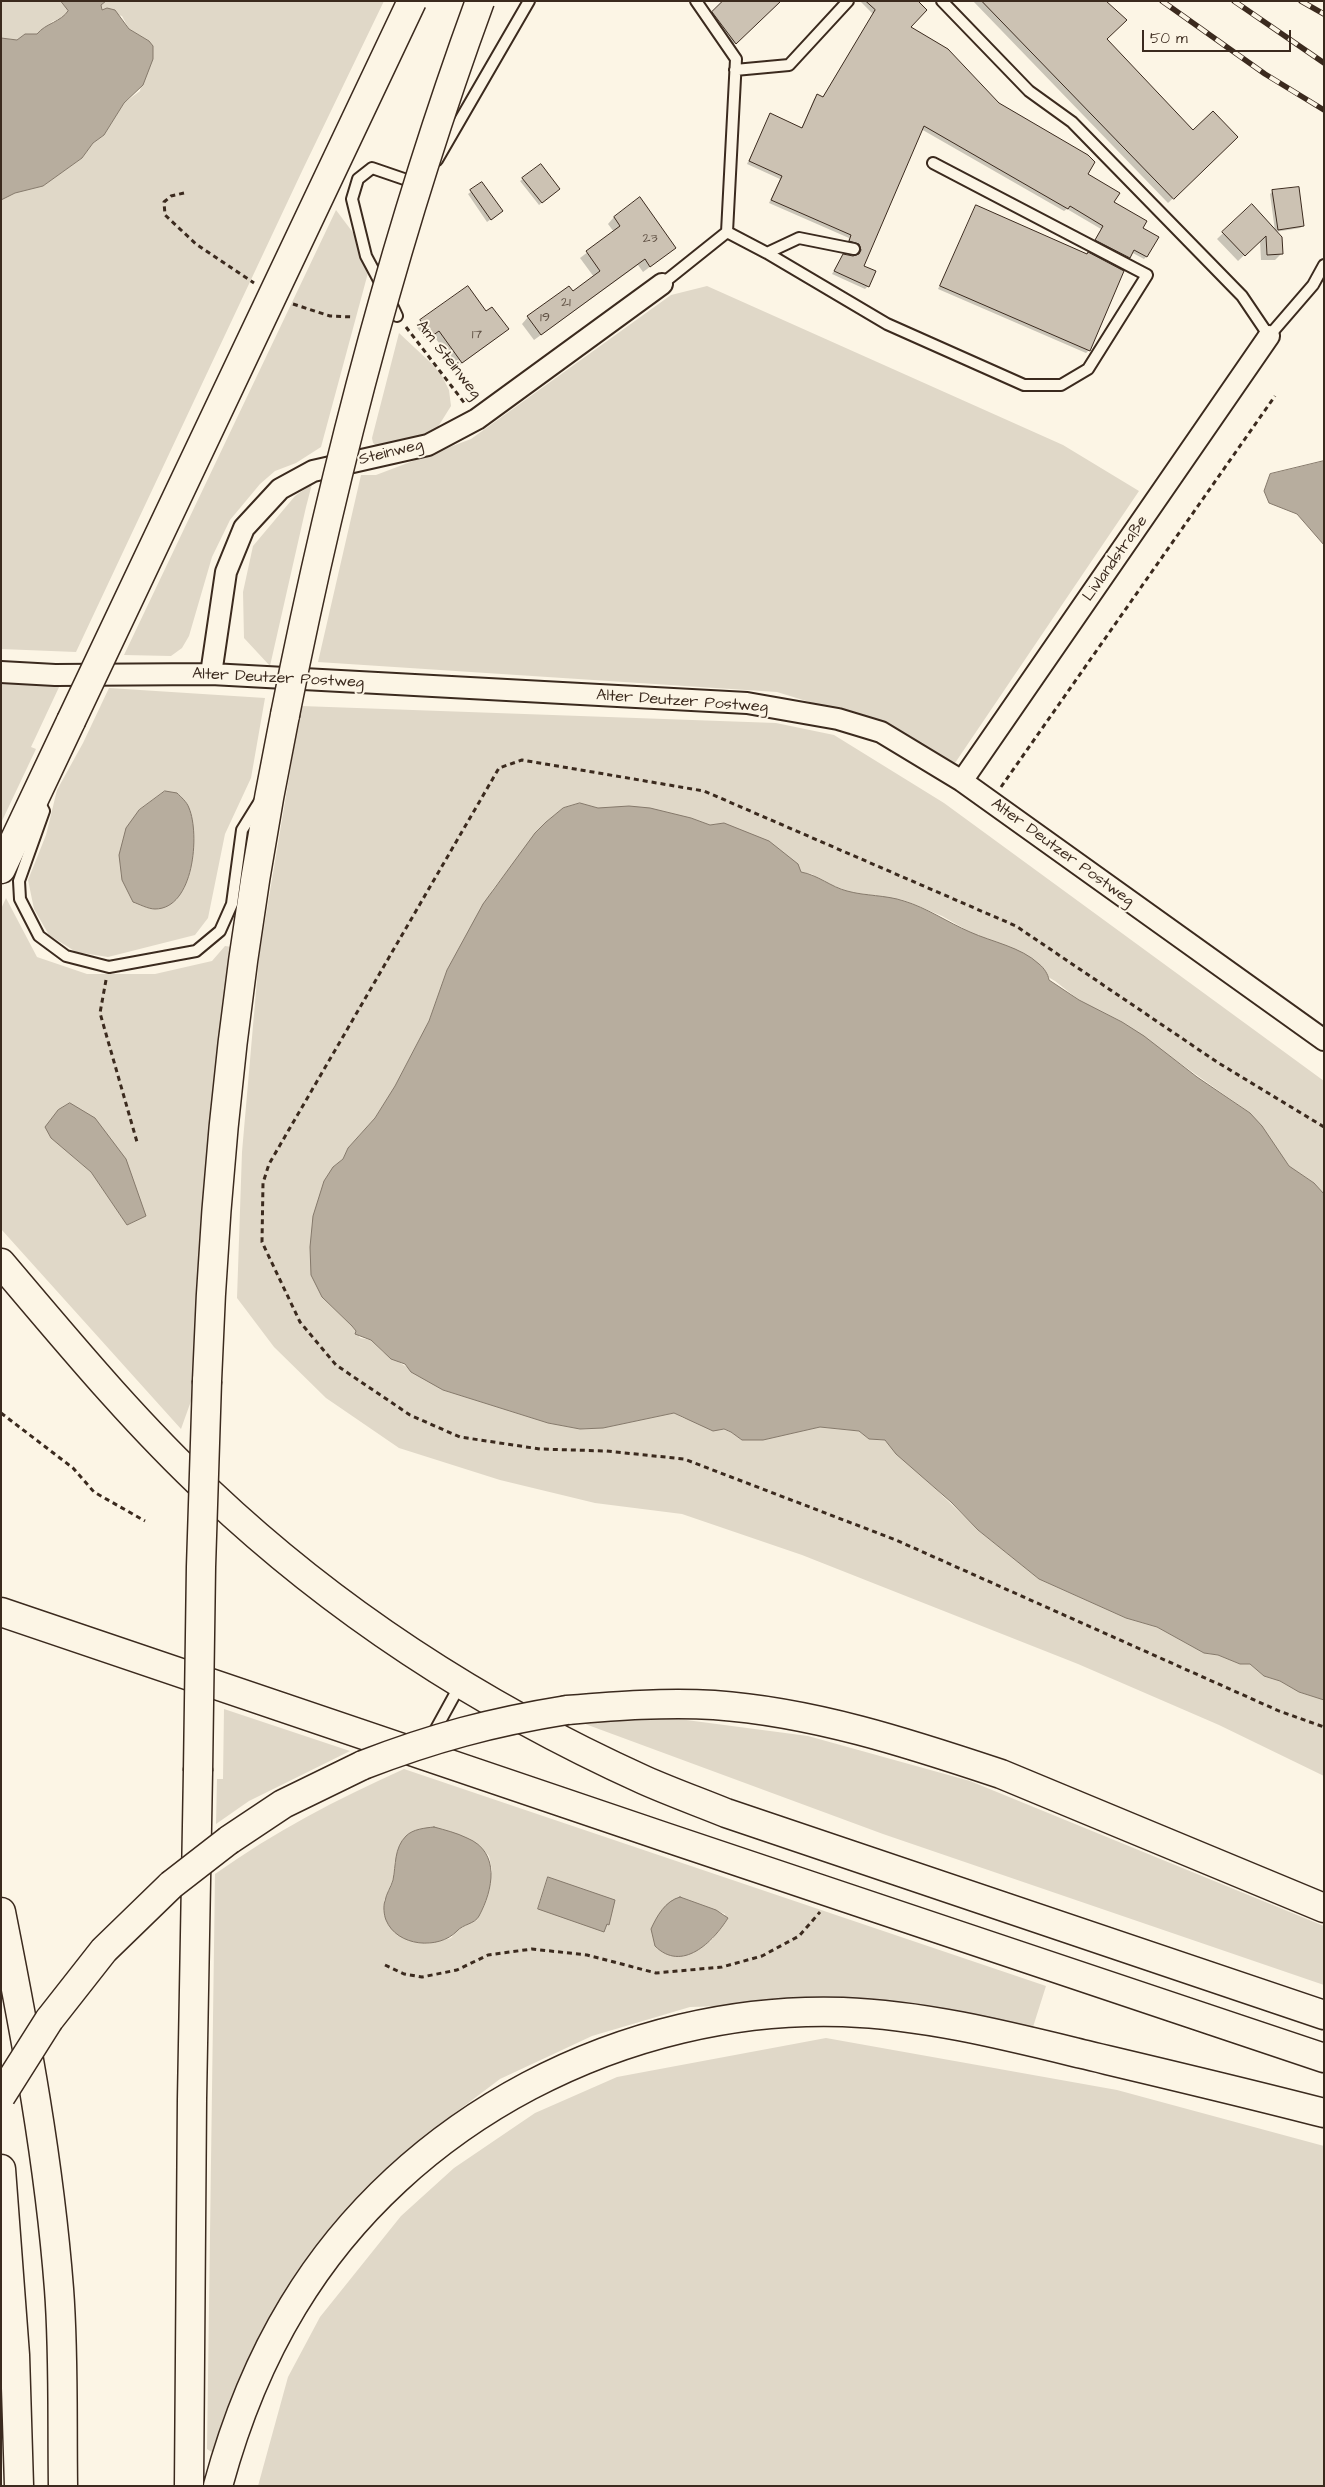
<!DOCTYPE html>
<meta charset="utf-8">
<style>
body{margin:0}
#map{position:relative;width:1325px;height:2487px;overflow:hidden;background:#fcf5e5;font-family:"Architects Daughter",sans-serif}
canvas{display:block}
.frame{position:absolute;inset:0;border:2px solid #3b2a1e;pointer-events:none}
.scale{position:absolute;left:1142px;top:30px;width:149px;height:22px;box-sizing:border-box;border:2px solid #3b2a1e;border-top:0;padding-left:6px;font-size:15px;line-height:18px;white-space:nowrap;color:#3b2a1e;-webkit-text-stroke:4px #fcf5e5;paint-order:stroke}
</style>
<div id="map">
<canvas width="1325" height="2487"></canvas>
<div class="frame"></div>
<div class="scale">50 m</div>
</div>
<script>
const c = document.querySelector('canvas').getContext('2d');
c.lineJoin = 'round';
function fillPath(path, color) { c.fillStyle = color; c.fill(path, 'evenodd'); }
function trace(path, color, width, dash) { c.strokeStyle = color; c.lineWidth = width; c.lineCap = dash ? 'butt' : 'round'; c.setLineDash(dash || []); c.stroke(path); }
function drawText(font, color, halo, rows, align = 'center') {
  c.font = font + ' "Architects Daughter",sans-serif'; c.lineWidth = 4; c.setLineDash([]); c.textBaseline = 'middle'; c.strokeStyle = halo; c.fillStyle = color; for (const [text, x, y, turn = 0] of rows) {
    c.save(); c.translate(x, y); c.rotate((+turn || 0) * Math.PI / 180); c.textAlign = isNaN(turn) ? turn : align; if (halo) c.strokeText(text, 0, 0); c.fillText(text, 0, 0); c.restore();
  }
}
fillPath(new Path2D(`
 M 1,1 L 61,1 L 69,11 L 64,18 L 53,21 L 37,34 L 25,34 L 17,40 L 1,38 Z
 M 106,1 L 384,1 L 303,169 L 76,652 L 1,649 L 1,200 L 15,193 L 43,186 L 82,158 L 93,143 L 104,135 L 124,103 L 140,91 L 149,41 L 129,29 L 122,16 L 102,10 L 101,5 Z
 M 336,210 L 372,258 L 321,447 L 296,463 L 275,471 L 260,484 L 230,520 L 212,557 L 189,636 L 182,648 L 171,656 L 124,655 Z
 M 707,286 L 1063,445 L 1139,491 L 955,763 L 884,725 L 777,692 L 318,662 L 361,475 L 376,475 L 471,439 L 671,295 Z
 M 399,333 L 431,363 L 442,376 L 449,390 L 451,406 L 436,430 L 404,441 L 377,446 L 373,443 L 372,438 Z
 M 312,484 L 306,507 L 270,666 L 244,638 L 243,592 L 253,546 L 295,496 Z
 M 1,682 L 60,685 L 31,747 L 36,749 L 1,823 Z
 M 109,688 L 265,698 L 251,778 L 225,834 L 208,918 L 195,935 L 108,957 L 76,952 L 49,935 L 34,909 L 28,880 L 46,835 L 57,790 L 83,743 ZM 166,791 L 177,898 L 139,810 Z
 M 301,706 L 776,723 L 834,735 L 944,803 L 1324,1081 L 1324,1194 L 1314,1183 L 1289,1166 L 1250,1113 L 1122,1022 L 1079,1000 L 1055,981 L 942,916 L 903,900 L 846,891 L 818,879 L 812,874 L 801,872 L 724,823 L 710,825 L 691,818 L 598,808 L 580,803 L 563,808 L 546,822 L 493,889 L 447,970 L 429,1021 L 395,1086 L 375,1118 L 348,1148 L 343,1159 L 333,1167 L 322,1297 L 352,1326 L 360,1338 L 371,1340 L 383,1352 L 443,1390 L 548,1423 L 580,1429 L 603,1428 L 674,1413 L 683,1418 L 731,1432 L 742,1440 L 763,1440 L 820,1427 L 859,1431 L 869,1439 L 885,1440 L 978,1530 L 1039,1579 L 1126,1618 L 1157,1627 L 1204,1653 L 1218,1655 L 1240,1664 L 1250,1664 L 1264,1676 L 1280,1681 L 1299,1692 L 1324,1700 L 1324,1776 L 1219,1725 L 1078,1664 L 802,1555 L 682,1514 L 595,1503 L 500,1480 L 399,1448 L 326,1398 L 274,1347 L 237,1298 L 242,1152 L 259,957 Z
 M 6,898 L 37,957 L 87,974 L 155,974 L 212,961 L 225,946 L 232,947 L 213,1135 L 191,1401 L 181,1429 L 1,1229 L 1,909 ZM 51,1138 L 146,1216 L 127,1225 L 91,1172 Z
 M 224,1709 L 350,1751 L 249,1801 L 216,1824 L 217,1779 L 223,1779 Z
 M 569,1718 L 671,1718 L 808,1736 L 970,1781 L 1324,1926 L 1324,1985 L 883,1834 Z
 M 404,1769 L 1046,1986 L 1033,2027 L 938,2010 L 785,2004 L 690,2007 L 592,2036 L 500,2079 L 435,2128 L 358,2198 L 308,2261 L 216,2455 L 207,2449 L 215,1874 C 274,1832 337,1799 404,1769 ZM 479,1845 L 489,1856 L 492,1870 L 477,1920 L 459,1928 L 451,1938 L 427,1944 L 403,1937 L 392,1929 L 384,1901 L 393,1879 L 395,1860 ZM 680,1897 L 725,1914 L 725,1922 L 710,1942 Z
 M 826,2038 L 1117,2090 L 1324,2146 L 1324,2486 L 258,2486 L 288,2377 L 320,2317 L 401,2216 L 454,2168 L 535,2113 L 617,2077 Z`), '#e0d8c8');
const water = new Path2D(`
 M 61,1 L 106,1 L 101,5 L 102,10 L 107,8 L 115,10 L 129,29 L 149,41 L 153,46 L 153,59 L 143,85 L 124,103 L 104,135 L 93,143 L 82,158 L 43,186 L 15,193 L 1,200 L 1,38 L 17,40 L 25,34 L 37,34 C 46,23 61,22 68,11 Z
 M 1324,461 L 1324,545 L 1297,514 L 1269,503 L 1264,491 L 1270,474 Z
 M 165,791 L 177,793 C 181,797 187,802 189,808 C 200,834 194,909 155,909 C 148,909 139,904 133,902 L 122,880 L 119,855 L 126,828 L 139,810 Z
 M 580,803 L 598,808 L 629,806 L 650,808 L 691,818 L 710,825 L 724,823 L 769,841 L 798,864 L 801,872 C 818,875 831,887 847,891 C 865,896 886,895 904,901 C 927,908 947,922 970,932 C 992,942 1021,947 1039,964 C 1044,968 1048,974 1049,980 L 1079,1000 L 1122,1022 L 1144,1036 L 1197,1077 L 1250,1113 L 1262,1126 L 1289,1166 L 1314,1183 L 1324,1194 L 1324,1700 L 1299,1692 L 1280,1681 L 1264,1676 L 1250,1664 L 1240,1664 L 1218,1655 L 1204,1653 L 1157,1627 L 1126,1618 L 1039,1579 L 978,1530 L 951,1502 L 896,1454 L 885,1440 L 869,1439 L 859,1431 L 820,1427 L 763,1440 L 742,1440 L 731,1432 L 724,1429 L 713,1431 L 674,1413 L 603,1428 L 580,1429 L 548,1423 L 443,1390 L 411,1372 L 405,1364 L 391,1359 L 371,1340 L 355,1334 L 356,1331 L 352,1326 L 322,1297 L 311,1275 L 310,1247 L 313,1216 L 324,1181 L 333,1167 L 343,1159 L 348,1148 L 375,1118 L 395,1086 L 429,1021 L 447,970 L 483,904 L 535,833 L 546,822 L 563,808 Z
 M 70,1103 L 95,1118 L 126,1159 L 146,1216 L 127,1225 L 91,1172 L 51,1138 L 45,1127 L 58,1110 Z
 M 434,1827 C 445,1830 457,1833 467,1838 C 501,1852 493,1890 479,1916 C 475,1924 463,1924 457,1931 C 439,1950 397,1947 386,1920 C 384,1915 383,1906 385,1901 C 386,1894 391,1887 393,1880 C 396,1865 394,1848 406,1836 C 413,1829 425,1828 434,1827 Z
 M 548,1877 L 615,1900 L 609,1925 L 607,1924 L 604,1932 L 538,1909 Z
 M 680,1897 L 716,1910 L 728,1918 C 713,1942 682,1973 655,1946 L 651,1929 C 657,1916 665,1901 680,1897 Z`);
fillPath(water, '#b7ad9e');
trace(water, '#85796b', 1);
fillPath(new Path2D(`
 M 725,1 L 779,1 L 733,45 L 710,16 Z
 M 860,1 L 916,1 L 909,28 L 998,104 L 1086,175 L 1112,203 L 1142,228 L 1157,237 L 1146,257 L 1144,259 L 1131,252 L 1126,260 L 1093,243 L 1101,229 L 1067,209 L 1064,211 L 921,129 L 863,266 L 868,286 L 865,289 L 832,274 L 843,255 L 858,256 L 856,247 L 847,244 L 849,238 L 769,203 L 780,179 L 747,164 L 770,115 L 801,129 L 814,99 L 817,96 L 822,98 L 873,14 Z
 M 973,1 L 1105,1 L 1105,39 L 1193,132 L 1237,137 L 1168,203 Z
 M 523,179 L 556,192 L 539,205 L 520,181 Z
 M 482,184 L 498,214 L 487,222 L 468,194 Z
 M 1273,191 L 1303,226 L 1300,228 L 1275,232 L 1281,254 L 1275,260 L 1261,260 L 1260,240 L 1238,261 L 1217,239 L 1251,206 L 1275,231 L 1270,194 Z
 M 976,207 L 1089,350 L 1086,353 L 938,289 Z
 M 614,217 L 675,248 L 643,272 L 638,265 L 534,340 L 522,324 L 528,317 L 573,293 L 594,277 L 580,258 L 614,232 L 608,224 Z
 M 421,321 L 502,334 L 457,367 L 433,335 L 426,340 L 416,326 Z`), '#0003');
const building = new Path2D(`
 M 723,1 L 781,1 L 736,44 L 712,12 Z
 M 866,1 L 918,1 L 927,10 L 911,27 L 948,49 L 999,103 L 1088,155 L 1095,162 L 1088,174 L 1120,193 L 1114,202 L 1147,221 L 1143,228 L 1159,237 L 1147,257 L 1134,250 L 1130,258 L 1095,240 L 1103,226 L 1070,206 L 1068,209 L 924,126 L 864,266 L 876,271 L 869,287 L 834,271 L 843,254 L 853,256 L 859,254 L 861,250 L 859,244 L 849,241 L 851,235 L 771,200 L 782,176 L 749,161 L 770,113 L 802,128 L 817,94 L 823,97 L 875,10 Z
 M 982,1 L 1106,1 L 1127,20 L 1107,39 L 1193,130 L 1213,111 L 1238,137 L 1174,199 Z
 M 541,164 L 560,189 L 542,203 L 522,178 Z
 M 482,182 L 503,211 L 491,220 L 470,190 Z
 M 1299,187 L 1304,226 L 1278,230 L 1272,190 Z
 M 640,197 L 676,248 L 650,267 L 645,259 L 541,335 L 527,316 L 569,286 L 573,291 L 600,271 L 586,251 L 620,226 L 614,217 Z
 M 1252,204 L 1282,237 L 1283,254 L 1267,255 L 1266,236 L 1245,256 L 1222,232 Z
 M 976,205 L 1087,254 L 1088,252 L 1124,271 L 1090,351 L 940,286 Z
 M 468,286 L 486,311 L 492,307 L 509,329 L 462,363 L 439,331 L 432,336 L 420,320 Z`);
fillPath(building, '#ccc2b3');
trace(building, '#3b2a1e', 1);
const service = new Path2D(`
 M 942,1 L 1029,91 L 1072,122 L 1242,296 L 1269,336 L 1313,285 L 1324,265
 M 735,70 L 789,65 L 848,1
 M 437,160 L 529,1
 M 727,232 L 767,253 L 887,324 L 1024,385 L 1061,385 L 1088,369 L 1147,275 L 933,163
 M 767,253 L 799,238 L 854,249
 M 662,284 L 727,232 L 736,59 L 696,1
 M 382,286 L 366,256 L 352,199 L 358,179 L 372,168 L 407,180 L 418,176
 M 389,299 L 397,316
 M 38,800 L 44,811 L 19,881 L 20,899 L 39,936 L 66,956 L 109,967 L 196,951 L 220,931 L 232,904 L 242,830 L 260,801
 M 432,1736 L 460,1685`);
const minor = new Path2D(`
 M 1,672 L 55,675 L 211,674 L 747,703 L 838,719 L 881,732 L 962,781 L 1324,1040
 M 211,674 L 226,572 L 244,528 L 280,489 L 313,471 L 428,445 L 477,419 L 662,284
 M 962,781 L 1269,336`);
const motorway = new Path2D(`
 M 1,869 L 71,721
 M 1,1263 C 68,1342 134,1422 210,1493 C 337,1613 485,1708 644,1780 C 671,1792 699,1802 726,1813 L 1324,2015
 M 207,1381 C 215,1156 240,936 285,715
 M 1,1612 C 441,1764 883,1909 1324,2058
 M 567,1710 C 616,1706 665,1702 714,1705 C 813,1712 908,1743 1001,1774 L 1324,1908
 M 229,1840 L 283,1804 L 363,1765
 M 1,1912 C 26,2038 49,2160 59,2289 C 64,2354 62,2420 63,2486
 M 49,2020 L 104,1950 L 171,1885
 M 1,2169 L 15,2355 L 19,2486
 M 189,2486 L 192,2099 L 198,1771
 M 218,2486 C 235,2423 259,2362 293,2306 C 406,2118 626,2005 843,2012 C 924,2015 1004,2035 1082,2054 C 1162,2073 1243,2092 1324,2113`);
trace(service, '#3b2a1e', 14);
trace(minor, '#3b2a1e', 24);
trace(motorway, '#3b2a1e', 31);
trace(new Path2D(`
 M 184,193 L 171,196 L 164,202 L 165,215 L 196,244 L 254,283
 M 293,304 L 330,316 L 354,317
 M 406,327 L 466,405
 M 1001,787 L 1275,396
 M 106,980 L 100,1013 L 137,1142
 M 1324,1127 L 1217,1062 L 1016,926 L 704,791 L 522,760 L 499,768 L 269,1164 L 263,1183 L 262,1242 L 300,1322 L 336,1365 L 410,1415 L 460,1437 L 540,1449 L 606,1451 L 684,1459 L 896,1540 L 1279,1711 L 1324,1727
 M 1,1413 L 73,1468 L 94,1492 L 145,1521
 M 385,1965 L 404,1974 L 422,1977 L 457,1970 L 488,1955 L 532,1949 L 587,1955 L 656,1973 L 722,1967 L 762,1956 L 799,1936 L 820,1912`), '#3b2a1e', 3, [5, 4]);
trace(service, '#fcf5e5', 10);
trace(minor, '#fcf5e5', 20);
trace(motorway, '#fcf5e5', 28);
const rail = new Path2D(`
 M 1162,1 L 1265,74 L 1324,110
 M 1234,1 L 1324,63
 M 1301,1 L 1324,14`);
trace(rail, '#3b2a1e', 5.5);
trace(rail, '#fcf5e5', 4, [11]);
const motorwayBridge = new Path2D(`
 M 285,715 C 333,473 395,233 480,1
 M 71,721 L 412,1
 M 363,1765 C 433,1738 492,1722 567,1710
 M 198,1771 L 201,1567 L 207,1381
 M 171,1885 L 229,1840
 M 1,2096 L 49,2020`);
trace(motorwayBridge, '#3b2a1e', 31, []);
trace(motorwayBridge, '#fcf5e5', 28);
drawText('14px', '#5f5043', null, [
 ["23",650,239],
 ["21",566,303],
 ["19",545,318],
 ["17",477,335]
]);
drawText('16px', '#3b2a1e', '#fcf5e5', [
 ["Am Steinweg",448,360,52],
 ["Steinweg",391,453,-14],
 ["Livlandstraße",1116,559,-55],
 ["Alter Deutzer Postweg",278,679,3],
 ["Alter Deutzer Postweg",682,702,4],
 ["Alter Deutzer Postweg",1062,853,36]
]);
</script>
